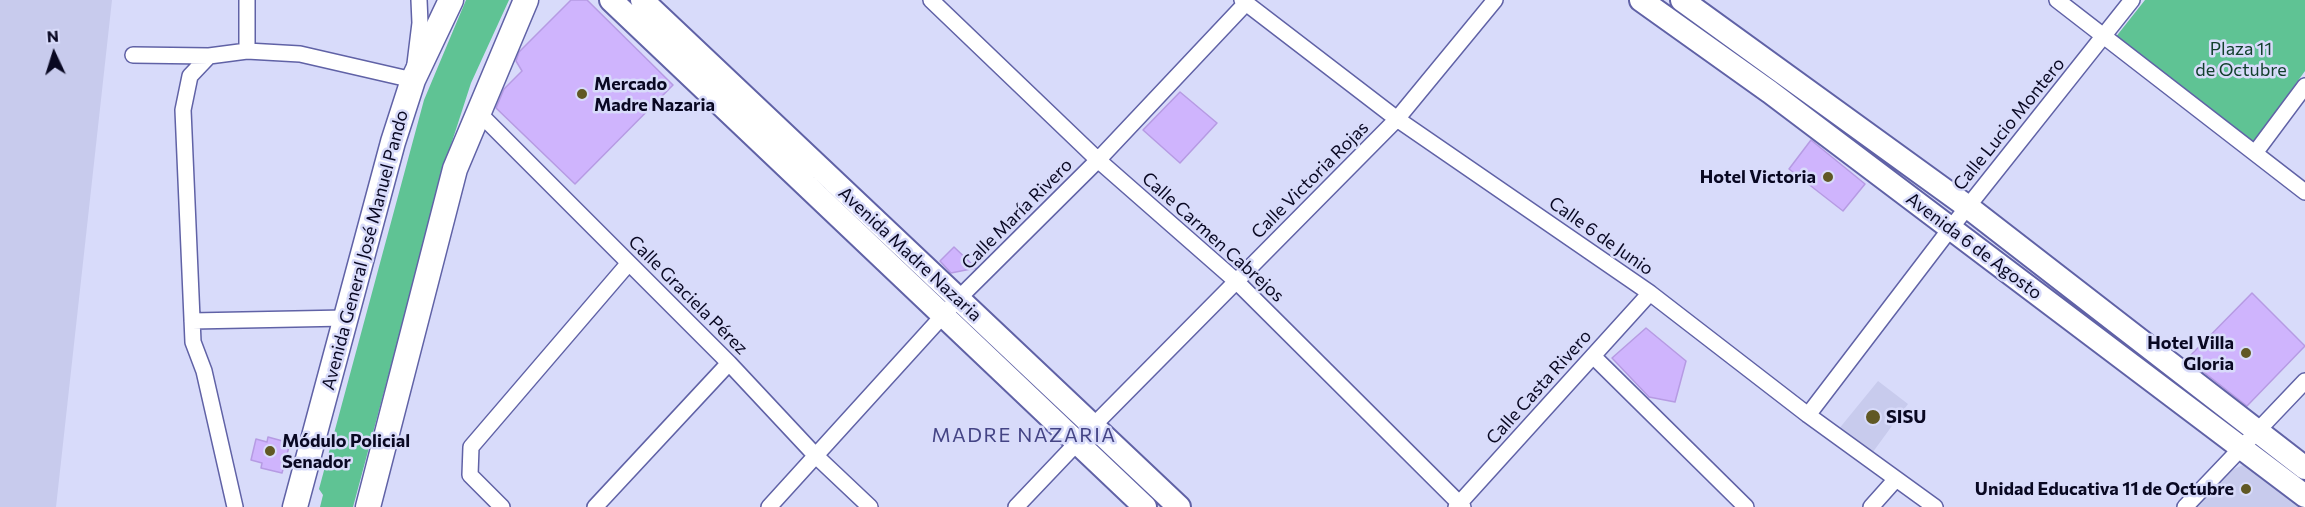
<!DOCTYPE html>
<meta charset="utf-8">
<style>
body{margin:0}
#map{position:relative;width:2305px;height:507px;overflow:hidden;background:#d8dbfa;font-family:Commissioner,sans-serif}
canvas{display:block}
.north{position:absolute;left:24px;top:24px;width:60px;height:60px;-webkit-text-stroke:4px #d8dbfa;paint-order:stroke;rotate:356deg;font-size:16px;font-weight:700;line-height:24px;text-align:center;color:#090822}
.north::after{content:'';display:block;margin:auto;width:21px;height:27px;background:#090822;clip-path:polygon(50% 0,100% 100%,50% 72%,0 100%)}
</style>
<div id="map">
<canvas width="2305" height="507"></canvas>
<div class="north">N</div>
</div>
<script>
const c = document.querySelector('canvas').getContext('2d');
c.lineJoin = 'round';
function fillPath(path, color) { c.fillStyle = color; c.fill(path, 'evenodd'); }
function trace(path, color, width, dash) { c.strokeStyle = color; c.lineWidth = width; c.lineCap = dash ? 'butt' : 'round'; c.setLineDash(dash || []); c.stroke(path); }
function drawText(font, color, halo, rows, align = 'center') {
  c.font = font + ' Commissioner,sans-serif'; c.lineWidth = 5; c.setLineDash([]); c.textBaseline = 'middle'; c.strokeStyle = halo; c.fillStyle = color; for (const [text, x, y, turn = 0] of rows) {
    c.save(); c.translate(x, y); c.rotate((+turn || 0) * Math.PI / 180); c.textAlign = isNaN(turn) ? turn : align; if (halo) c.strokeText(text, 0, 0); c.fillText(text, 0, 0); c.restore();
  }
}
fillPath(new Path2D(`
 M 0,0 L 112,0 L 56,507 L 0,507 Z
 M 1878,381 L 1908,404 L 1870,456 L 1838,430 Z
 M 2243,465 L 2255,467 L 2304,507 L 2192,507 L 2227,472 Z`), '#c8cbed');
fillPath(new Path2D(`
 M 466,0 L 509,0 L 471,83 L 448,154 L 353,507 L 320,507 L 323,495 L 319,489 L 424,100 Z
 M 2145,0 L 2305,0 L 2305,71 L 2253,143 L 2115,38 Z`), '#5fc394');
const building = new Path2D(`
 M 571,0 L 587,0 L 673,85 L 575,184 L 496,108 L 504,89 L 522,71 L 516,61 L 519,52 Z
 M 1180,92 L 1217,123 L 1180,163 L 1143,130 Z
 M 1811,140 L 1865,184 L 1843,211 L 1789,169 Z
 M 954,247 L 976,268 L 951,273 L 940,261 Z
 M 2252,293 L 2305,346 L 2247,406 L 2187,359 Z
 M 1646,328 L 1686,361 L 1675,402 L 1649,397 L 1612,358 Z
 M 268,437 L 290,443 L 282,473 L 261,468 L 262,463 L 251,460 L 256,439 L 267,442 Z`);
fillPath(building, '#cfb4fd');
trace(building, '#b69be3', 1.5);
const street = new Path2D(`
 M 247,0 L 247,51
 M 931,0 L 1098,160 L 1236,281 L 1463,507
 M 1242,0 L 1397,119 L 1650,293 L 1808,415 L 1935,507
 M 2057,0 L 2305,192
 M 133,55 L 209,56 L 247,51 L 300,54 L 413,80 L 420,23 L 419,0
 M 209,56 L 190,76 L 183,110 L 193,342 L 204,371 L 235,507
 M 477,111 L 729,363 L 816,456 L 870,507
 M 2255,153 L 2305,86
 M 192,321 L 346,318
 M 1593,356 L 1746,507
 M 1808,415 L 1950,229 L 2132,0
 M 502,507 L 470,475 L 471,447 L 628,264
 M 595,507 L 729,363
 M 769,507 L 958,299 L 1098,160 L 1246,3
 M 1016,507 L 1093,426 L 1397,119 L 1495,0
 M 1456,507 L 1650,293
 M 1871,507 L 1896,479
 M 2185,507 L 2305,381`);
const secondary = new Path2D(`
 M 611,0 L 1145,507
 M 642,0 L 1179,507
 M 1641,0 L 1770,92 L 2305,496
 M 1682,0 L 1968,207 L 2305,468`);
const primary = new Path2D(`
 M 295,507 L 393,142 L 413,80 L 451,0
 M 368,507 L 455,169 L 526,0`);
trace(street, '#6062a6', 18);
trace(secondary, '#6062a6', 26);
trace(primary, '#6062a6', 27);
trace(street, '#fff', 15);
trace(secondary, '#fff', 22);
trace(primary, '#fff', 24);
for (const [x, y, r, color] of [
 [582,94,6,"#605824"],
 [1828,177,6,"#605824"],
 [2246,353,6,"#605824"],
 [1873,417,8,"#605824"],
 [270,451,6,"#605824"],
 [2246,489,6,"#605824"]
]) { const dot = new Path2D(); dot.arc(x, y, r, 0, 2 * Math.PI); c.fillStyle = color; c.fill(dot); trace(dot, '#d8dbfa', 2); }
drawText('18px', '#12402c', '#d8dbfa', [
 ["Plaza 11",2241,49],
 ["de Octubre",2241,70]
]);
drawText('bold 18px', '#090822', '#d8dbfa', [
 ["Mercado",594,84],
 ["Madre Nazaria",594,105],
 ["Hotel Victoria",1816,177,"right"],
 ["Hotel Villa",2234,343,"right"],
 ["Gloria",2234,364,"right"],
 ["SISU",1886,417],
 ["Módulo Policial",282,441],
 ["Senador",282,462],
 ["Unidad Educativa 11 de Octubre",2234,489,"right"]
], 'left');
drawText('18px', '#090822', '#d8dbfa', [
 ["Calle Lucio Montero",2009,124,-51],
 ["Calle Victoria Rojas",1310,180,-45],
 ["Calle María Rivero",1017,214,-45],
 ["Calle 6 de Junio",1601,236,35],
 ["Calle Carmen Cabrejos",1213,237,42],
 ["Avenida 6 de Agosto",1974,246,37],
 ["Avenida General José Manuel Pando",365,250,-75],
 ["Avenida Madre Nazaria",910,254,43],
 ["Calle Graciela Pérez",688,295,45],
 ["Calle Casta Rivero",1539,387,-48]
]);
c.letterSpacing = '1.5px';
drawText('20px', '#444485', '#d8dbfa', [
 ["MADRE NAZARIA",1024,435]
]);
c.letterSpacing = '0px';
</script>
